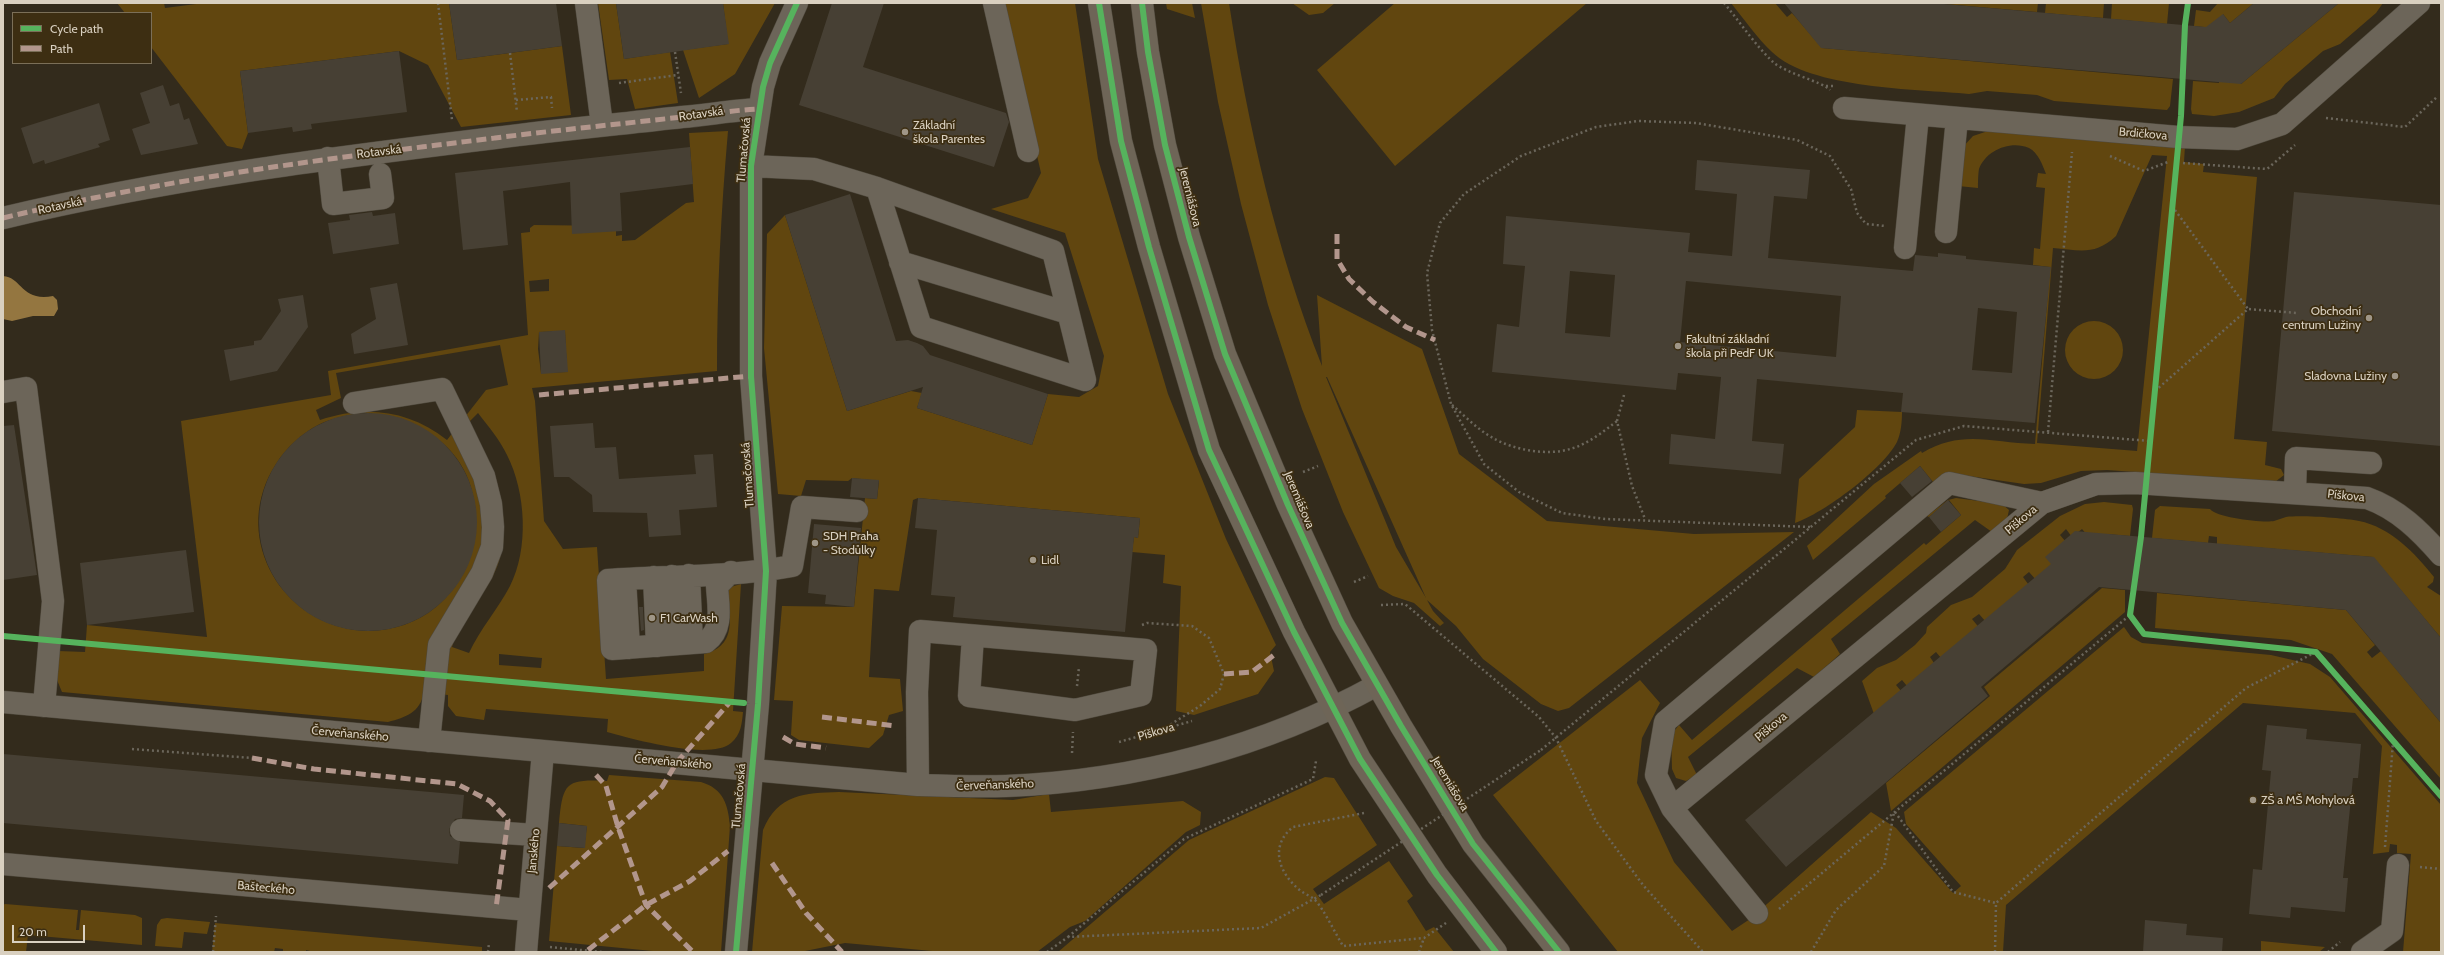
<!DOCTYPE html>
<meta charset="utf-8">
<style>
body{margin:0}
#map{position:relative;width:2444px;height:955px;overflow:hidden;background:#332b1c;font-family:Cabin,sans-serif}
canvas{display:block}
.frame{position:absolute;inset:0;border:4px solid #d9d0c0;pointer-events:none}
.legend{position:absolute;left:12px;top:12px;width:140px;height:52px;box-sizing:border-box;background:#3d2e12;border:1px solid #7b6f58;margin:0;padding:5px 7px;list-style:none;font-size:12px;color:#d9d0c0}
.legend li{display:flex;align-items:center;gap:8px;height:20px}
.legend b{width:20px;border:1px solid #7b6f58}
.scale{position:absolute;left:12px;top:925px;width:73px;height:18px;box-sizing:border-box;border:2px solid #d9d0c0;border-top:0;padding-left:5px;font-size:12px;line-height:14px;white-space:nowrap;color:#d9d0c0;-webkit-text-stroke:3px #3d2e12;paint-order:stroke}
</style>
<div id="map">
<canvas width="2444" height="955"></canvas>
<div class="frame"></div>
<ul class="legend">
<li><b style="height:5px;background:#56b35d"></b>Cycle path</li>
<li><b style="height:5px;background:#b2968c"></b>Path</li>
</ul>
<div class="scale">20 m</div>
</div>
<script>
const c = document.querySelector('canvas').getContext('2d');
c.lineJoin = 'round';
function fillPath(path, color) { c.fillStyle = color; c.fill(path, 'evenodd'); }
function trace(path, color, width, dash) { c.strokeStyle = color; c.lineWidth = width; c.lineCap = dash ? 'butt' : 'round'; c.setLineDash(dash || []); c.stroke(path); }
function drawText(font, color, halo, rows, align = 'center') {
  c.font = font + ' Cabin,sans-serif'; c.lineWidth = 3.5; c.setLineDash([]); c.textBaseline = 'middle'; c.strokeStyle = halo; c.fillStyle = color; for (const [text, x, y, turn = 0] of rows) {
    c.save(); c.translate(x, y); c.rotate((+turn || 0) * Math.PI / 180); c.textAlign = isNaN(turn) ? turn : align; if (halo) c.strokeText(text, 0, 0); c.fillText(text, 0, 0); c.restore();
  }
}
fillPath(new Path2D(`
 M 117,3 L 164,3 L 165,8 L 204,3 L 449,3 L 457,60 L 562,46 L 571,115 L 461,127 L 428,65 L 399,51 L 240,71 L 248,133 L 242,149 L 227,146 L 151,47 L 151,13 L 125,13 Z
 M 598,3 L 616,3 L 624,59 L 670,52 L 678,103 L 635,109 L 627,79 L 609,80 Z
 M 723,3 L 775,3 L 735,74 L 699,98 L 683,50 L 728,44 Z
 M 1002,3 L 1075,3 L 1098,159 L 1168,394 L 1226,539 L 1276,645 L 1270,652 L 1274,671 L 1258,694 L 1194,715 L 1176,711 L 1181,586 L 1163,583 L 1165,555 L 1132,552 L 1134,537 L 1138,538 L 1140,518 L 918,498 L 913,500 L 899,591 L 874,589 L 869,677 L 900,679 L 903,711 L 889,715 L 883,735 L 869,748 L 799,740 L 791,735 L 793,701 L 774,700 L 782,606 L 854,607 L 865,498 L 877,499 L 879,481 L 852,478 L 848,481 L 806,480 L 801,496 L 778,494 L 764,348 L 767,234 L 785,215 L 847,411 L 911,391 L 922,393 L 917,408 L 1032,445 L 1048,394 L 1079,397 L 1098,386 L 1104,356 L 1065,233 L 991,209 L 1028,198 L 1041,173 Z
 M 1166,3 L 1192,3 L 1195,18 L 1167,9 Z
 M 1201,3 L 1229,3 C 1248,126 1276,250 1322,366 L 1317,295 L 1422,349 L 1459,454 L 1547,521 L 1694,534 L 1794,532 L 1569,708 L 1558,711 L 1541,704 L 1483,659 L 1456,626 L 1427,600 L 1433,611 L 1444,623 L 1440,626 L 1414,603 L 1393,596 L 1379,588 L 1343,512 L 1302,409 L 1268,305 L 1241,204 L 1218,102 ZM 1326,377 L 1327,377 L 1426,598 L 1396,547 Z
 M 1292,3 L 1335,3 L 1323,13 L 1309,15 Z
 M 1395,3 L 1587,3 L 1395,166 L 1317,70 Z
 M 1731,3 L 1775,3 L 1787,17 L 1792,13 L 1822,48 L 2173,79 L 2170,106 L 2167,110 L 2054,101 L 2037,95 L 1987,91 L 1969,94 C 1917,89 1810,89 1772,52 C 1757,38 1744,19 1731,3 Z
 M 1933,3 L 2038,3 L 2037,12 Z
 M 2046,3 L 2104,3 L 2103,18 L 2045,13 Z
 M 2112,3 L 2169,3 L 2167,24 L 2111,19 Z
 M 2218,3 L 2254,3 L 2230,23 L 2223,14 L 2223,29 L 2194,26 L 2196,10 L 2210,12 Z
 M 2339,3 L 2383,3 L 2376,13 L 2340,44 L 2323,51 L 2285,84 L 2274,98 L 2239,112 L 2214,116 L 2192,114 L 2191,109 L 2193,81 L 2219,83 L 2219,73 L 2226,67 L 2241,84 Z
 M 1994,129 L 2185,146 L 2184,162 L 2204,164 L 2203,172 L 2257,177 L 2234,439 L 2267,442 L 2265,465 L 2281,469 L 2284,475 L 2275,482 L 2107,470 L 2081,471 L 2041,483 L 2024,484 L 1955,474 L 1933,482 L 1920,466 L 1885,496 L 1886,498 L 1813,560 L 1807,546 L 1874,484 L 1921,451 L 1922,453 C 1962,429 1992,443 2035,444 L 2050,267 L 2033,265 L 2034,248 L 2040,249 L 2045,188 L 2036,187 L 2038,173 L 2046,174 C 2043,166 2038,152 2029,148 C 2011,140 1986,150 1979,169 C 1978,175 1978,183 1978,188 L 1958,186 L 1962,148 L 1973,136 ZM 2152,155 L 2167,156 L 2137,451 L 2037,443 L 2053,248 C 2079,250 2095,256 2116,236 Z
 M 728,131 C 721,211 717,290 717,371 L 532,388 L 535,401 L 544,521 L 563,549 L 597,547 L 606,679 L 704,671 L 704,654 C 739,645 729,616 727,588 L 741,584 L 733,711 L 743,712 C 742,723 741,735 731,743 C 710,761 633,739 607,732 L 608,719 L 486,709 L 484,720 L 456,716 L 448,706 L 448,695 L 424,692 C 420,713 406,717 388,722 L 62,692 L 57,680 L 58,651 L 85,652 L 87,625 L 207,637 L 181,421 L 331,395 L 328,371 L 528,335 L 521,233 L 530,232 L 530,228 L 534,225 L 616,226 L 616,236 L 622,235 L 622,241 L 635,240 L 686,203 L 694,202 L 689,133 ZM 549,279 L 549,291 L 530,292 L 529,281 ZM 565,331 L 567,372 L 541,373 L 538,349 L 539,332 ZM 500,345 L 508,385 L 486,390 L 447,440 C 409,410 365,405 320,420 L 316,410 L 341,398 L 336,373 ZM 361,413 C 417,415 468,446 475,506 C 480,545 466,582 436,607 C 414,625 384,634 355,630 C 277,619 231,533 276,464 C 286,448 301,434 318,425 C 332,418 346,416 361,413 ZM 478,413 C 488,426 500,440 507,455 C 526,492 529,549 510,586 C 498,609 480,629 469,653 L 452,647 C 460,620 480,601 493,576 C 520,524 492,468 469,422 ZM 499,654 L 542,658 L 541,668 L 499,665 Z
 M2065 350a29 29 0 1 1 58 0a29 29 0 1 1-58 0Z
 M 1857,410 L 1902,412 C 1902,422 1901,433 1897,442 C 1883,469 1824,513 1795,523 L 1799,479 L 1855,427 Z
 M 1956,498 L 2002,504 L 2009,510 L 2007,519 L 1992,532 L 1975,520 L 1831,639 L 1840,654 L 1814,677 L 1797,668 L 1688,757 L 1697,775 L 1686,781 L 1676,778 L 1672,769 L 1671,735 L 1679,725 L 1692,740 L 1924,543 L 1926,545 L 1961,515 L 1949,500 L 1929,517 L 1927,516 L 1948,500 Z
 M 2104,502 L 2132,505 L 2133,509 L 2130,536 L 2107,534 L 2106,543 L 2099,549 L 2082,529 L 2072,537 L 2066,529 L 2060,535 L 2066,542 L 2053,564 L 2037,581 L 2029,572 L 2023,577 L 2031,588 L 1986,622 L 1979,614 L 1972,619 L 1981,630 L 1941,658 L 1936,652 L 1930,657 L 1934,663 L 1907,686 L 1902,680 L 1896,685 L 1901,691 L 1874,714 L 1862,681 L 1877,668 L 1896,660 L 1915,645 L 1926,633 L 1927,627 L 1951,605 L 1972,597 L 2005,569 L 2017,550 L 2060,516 L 2085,504 Z
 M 2160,506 L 2210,509 C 2217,518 2263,523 2274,521 C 2278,520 2282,518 2286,517 C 2302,515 2343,518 2359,521 C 2390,527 2415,553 2434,577 L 2433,582 L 2427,587 L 2441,596 L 2441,638 L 2373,557 L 2217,544 L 2217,537 L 2209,536 L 2208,543 L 2152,538 L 2155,510 Z
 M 2102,588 L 2125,590 L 2125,612 L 1891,811 L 1886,783 L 1990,696 L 1984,687 Z
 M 2157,593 L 2346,610 L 2375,645 L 2367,652 L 2372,658 L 2381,651 L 2441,723 L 2441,779 L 2332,654 L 2291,640 L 2155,628 Z
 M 2124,627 L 2131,637 L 2142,643 L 2271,655 L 2310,664 L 2330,677 L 2441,805 L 2441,952 L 2403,952 L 2411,854 L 2397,853 L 2397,845 L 2390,844 L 2389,852 L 2373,854 L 2382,746 L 2355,713 L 2243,703 L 2006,905 L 2003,952 L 1618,952 L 1493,795 L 1640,680 L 1660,703 L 1642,738 L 1637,783 L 1674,862 L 1732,931 L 1750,919 L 1871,812 L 1896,828 L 1953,893 L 1961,886 L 1906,824 L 1904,812 Z
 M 609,775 L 701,782 C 724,789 728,805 730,826 L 721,952 L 663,952 L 549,941 L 557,846 L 584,848 L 587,826 L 559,823 C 563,783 565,779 607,781 Z
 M 1325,777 L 1334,778 L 1377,845 L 1313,889 L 1324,904 L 1389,861 L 1413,896 L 1407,901 L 1426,931 L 1434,927 L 1454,952 L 1058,952 L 1189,840 Z
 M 839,792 L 1013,800 L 1049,794 L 1051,812 L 1183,801 L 1201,812 L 1200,825 L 1186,832 L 1085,921 L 1070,927 L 1037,952 L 943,952 L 845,943 L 800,952 L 752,952 L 763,830 C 778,794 804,793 839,792 Z
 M 5,904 L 78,910 L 76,930 L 79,930 L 81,910 L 135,915 L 142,918 L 142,945 L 28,935 L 26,952 L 3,952 L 3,905 Z
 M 167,918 L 210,922 L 207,934 L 184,932 L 182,948 L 155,946 L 157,925 L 161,919 Z
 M 215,923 L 482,947 L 482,952 L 314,952 L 306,950 L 306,952 L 283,952 L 283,949 L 275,948 L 274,952 L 212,952 Z
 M 2261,941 L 2325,947 L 2319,952 L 2261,952 Z`), '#61460f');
fillPath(new Path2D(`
 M 3,276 C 22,277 21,302 53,296 L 57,300 L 58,309 L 54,316 L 33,316 L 12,321 L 3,319 Z`), '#947640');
fillPath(new Path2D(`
 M 449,3 L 556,3 L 562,46 L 457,60 Z
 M 616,3 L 723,3 L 729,44 L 624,59 Z
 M 832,3 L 884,3 L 863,67 L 1006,113 L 1009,122 L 994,167 L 799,105 Z
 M 1784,3 L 1933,3 L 2206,27 L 2223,14 L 2230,23 L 2254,3 L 2339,3 L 2241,84 L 1821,48 Z
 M 399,51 L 407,112 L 311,124 L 312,129 L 293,132 L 292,127 L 248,133 L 240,71 Z
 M 163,85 L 170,106 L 179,103 L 184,120 L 189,118 L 198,144 L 141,155 L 132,129 L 150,123 L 140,93 Z
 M 99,103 L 110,140 L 98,144 L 100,147 L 45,164 L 44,160 L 33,164 L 21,128 Z
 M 690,147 L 693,184 L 620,193 L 622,231 L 572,234 L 570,182 L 503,191 L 508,245 L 463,250 L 455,173 Z
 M 1697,160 L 1810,170 L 1807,199 L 1774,196 L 1768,258 L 1913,271 L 1915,255 L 1938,257 L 1938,253 L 1966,256 L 1966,259 L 2051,267 L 2035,423 L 1901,412 L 1903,393 L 1757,379 L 1752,441 L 1784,444 L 1781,474 L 1669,464 L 1671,434 L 1715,439 L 1721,377 L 1678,373 L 1676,390 L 1492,372 L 1497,324 L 1519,327 L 1525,266 L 1503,264 L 1506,216 L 1690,233 L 1688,252 L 1732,256 L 1737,194 L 1695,190 ZM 1570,271 L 1615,275 L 1610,337 L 1565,333 ZM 1686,281 L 1841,296 L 1836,357 L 1680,342 ZM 1978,308 L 2017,312 L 2012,373 L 1972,370 Z
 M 2294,192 L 2441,205 L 2441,446 L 2272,431 Z
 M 850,194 L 896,341 L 908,340 L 917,343 L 923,346 L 930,355 L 1048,394 L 1032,445 L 917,408 L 923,387 L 847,411 L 785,215 Z
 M 372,212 L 373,216 L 395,213 L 399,244 L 333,254 L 328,223 L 350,220 L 349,215 Z
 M 397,283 L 408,345 L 354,354 L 351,334 L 376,319 L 370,288 Z
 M 303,295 L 308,327 L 277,371 L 230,381 L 224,350 L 254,345 L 254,341 L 261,340 L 281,311 L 278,299 Z
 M 565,330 L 568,372 L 541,374 L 539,332 Z
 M259 522a109 109 0 1 1 218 0a109 109 0 1 1-218 0Z
 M 593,423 L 595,448 L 616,447 L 619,479 L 696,474 L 694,455 L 713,454 L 717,507 L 679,510 L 681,535 L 649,537 L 647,513 L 593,512 L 592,495 L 569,477 L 554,477 L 550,426 Z
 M 14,425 L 37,575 L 3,580 L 3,426 Z
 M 1920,466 L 1932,481 L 1912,497 L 1900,483 Z
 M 852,478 L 879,480 L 877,499 L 850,497 Z
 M 918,498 L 1140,518 L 1138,538 L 1134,537 L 1125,632 L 953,617 L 955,597 L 931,595 L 937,530 L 915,528 Z
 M 1948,500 L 1961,515 L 1941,532 L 1929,517 Z
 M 814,524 L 861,528 L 854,607 L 825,604 L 826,595 L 808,593 Z
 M 2075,531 L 2374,557 L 2441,638 L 2441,723 L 2346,610 L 2099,587 L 1981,687 L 1988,696 L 1786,867 L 1745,820 L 2051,564 L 2045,557 Z
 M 186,550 L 194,612 L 87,625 L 80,563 Z
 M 639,607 L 643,607 L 644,630 L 641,631 Z
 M 2267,725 L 2307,729 L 2306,739 L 2361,744 L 2358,778 L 2353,778 L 2343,878 L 2348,878 L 2345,912 L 2291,907 L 2290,918 L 2249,914 L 2253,869 L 2262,870 L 2271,771 L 2262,770 Z
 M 3,754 L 464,795 L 462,818 L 455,819 L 449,829 L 450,836 L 460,842 L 458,864 L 3,823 Z
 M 559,823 L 587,826 L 585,848 L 557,846 Z
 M 2145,920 L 2187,924 L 2186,935 L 2223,938 L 2222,952 L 2143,952 Z`), '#474034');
const minor = new Path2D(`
 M 586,3 L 602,125
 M 994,3 L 1028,151
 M 1844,108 L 2178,137 L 2237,139 L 2282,124 L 2419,3
 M 328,158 L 333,204 L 383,198 L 380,174
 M 751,166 L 814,169 L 877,188 L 1053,251 L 1085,380 L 921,327 L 877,188
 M 3,218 C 165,179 330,158 495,138 C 558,130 620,124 682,117 C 708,115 733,110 759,109
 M 1946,232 L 1957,118
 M 1905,248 L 1918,115
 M 900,262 L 1068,313
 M 3,392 L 26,388 L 53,601 L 44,706
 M 354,403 L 442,389 L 484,476 L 491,504 L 493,527 L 492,547 L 482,573 L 439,645 L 429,741
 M 2295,491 L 2296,458 L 2371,463
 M 731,572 L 717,586 C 718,605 724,629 706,642 L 612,649 L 608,580 C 669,576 732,577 792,566 L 802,507 L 857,511
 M 689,575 L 692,643
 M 672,576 L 675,644
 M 654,577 L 657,646
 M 625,579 L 629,648
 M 3,702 L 918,785 C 948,786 977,787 1006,786 C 1135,781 1265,747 1377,685
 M 918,785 L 917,692 L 920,631 L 1146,650 L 1141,695 L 1075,710 L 969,696 L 973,636
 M 1672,808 L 2042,503 L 2096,484 L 2135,483 L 2367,498 C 2398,509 2420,531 2441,555
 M 461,830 L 535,835
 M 3,864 L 529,910
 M 1757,913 L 1672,808 L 1656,775 L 1665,722 L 1949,483 L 2042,503
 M 526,952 L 543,751
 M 736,952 L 758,704 L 766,571 L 751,376 L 751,166 L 763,87 L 770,63 L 797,3
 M 2362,952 L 2392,931 L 2398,865`);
const major = new Path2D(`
 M 1099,3 L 1121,141 L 1149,247 L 1209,450 L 1294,632 L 1360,759 L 1437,875 L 1496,952
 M 1142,3 L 1148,52 L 1165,145 L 1189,237 L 1225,354 L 1288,505 L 1342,623 L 1401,726 L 1473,844 L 1559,952`);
trace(minor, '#4f493d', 23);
trace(major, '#4f493d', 23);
trace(new Path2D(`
 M 438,3 L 452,120
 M 1724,3 C 1740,22 1755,45 1773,62 C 1785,73 1823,82 1830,90
 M 675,52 L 681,93
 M 510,53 L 517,112
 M 619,83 L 678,75
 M 1826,86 L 1834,86
 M 516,100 L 551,97 L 552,108
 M 2326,118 L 2405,127 L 2438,96
 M 2110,156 L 2144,171 L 2168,162
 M 2183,163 L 2267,169 L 2295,145
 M 2172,206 L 2248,309
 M 2155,391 L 2248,309 L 2297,313
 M 1624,395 L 1617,421 L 1632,486 L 1645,519
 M 1452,405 C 1465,416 1478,430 1493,438 C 1514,450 1547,456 1570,449 C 1588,444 1603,432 1617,421
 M 2048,432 L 2072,152
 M 1303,472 L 1318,466
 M 1810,527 L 1605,519 L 1562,513 L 1519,492 L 1484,464 L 1451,404 L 1432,330 L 1427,273 L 1440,223 L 1464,194 L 1521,156 L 1596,127 L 1638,121 L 1696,123 L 1797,140 L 1830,156 L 1851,189 L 1857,213 L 1866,224 L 1885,226
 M 1354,582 L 1368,576
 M 1381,605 L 1405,604 L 1539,717 L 1556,738 L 1596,821 L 1643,885 L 1703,952
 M 1142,625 L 1147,623 L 1192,626 L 1209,638 L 1224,674 L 1220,689 L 1200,706 L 1160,731
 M 1077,686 L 1079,667
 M 1119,742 L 1192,721
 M 132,749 L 252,758
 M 1541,750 L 1916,440 L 1964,426 L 2150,441
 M 1072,753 L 1073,732
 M 1895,812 L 1953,892 L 1996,903
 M 1364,813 L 1293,827 C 1268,847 1280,875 1301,891 C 1305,894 1310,896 1314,899 C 1324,909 1335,933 1343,946 L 1424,938 L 1446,923
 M 2385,847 L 2393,742
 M 2420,867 L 2441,869
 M 1779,909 L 2130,615
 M 1068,937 L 1184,839 L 1313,779 L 1316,761
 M 550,947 L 602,952
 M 213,952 L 216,916
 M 488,952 L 489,943
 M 1047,952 L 1068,937 L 1261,928 L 1321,895
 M 1419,952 L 1424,938
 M 1811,952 L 1836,910 L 1884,866 L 1894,812
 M 1995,952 L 1996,903 L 2246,688 L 2316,652
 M 2328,952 L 2340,942`), '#6b665b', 2.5, [2, 3]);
trace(minor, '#6c6559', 22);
trace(major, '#6e6557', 22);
trace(new Path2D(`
 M 1321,895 L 1541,750`), '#6b665b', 2.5, [2, 3]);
trace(new Path2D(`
 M 3,218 C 165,179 330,158 495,138 C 558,130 620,124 682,117 C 708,115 733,110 759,109
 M 1337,234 L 1337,259 L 1349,279 L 1373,302 L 1406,327 L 1435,340
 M 539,395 L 751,376
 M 1224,674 L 1252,672 L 1274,655
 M 822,717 L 896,726
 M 783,737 L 795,744 L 826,748
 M 252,758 L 314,769 L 457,784 L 490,801 L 508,820 L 496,908
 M 596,775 L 606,786 L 618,827 L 646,905 L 693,952
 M 772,863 L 806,913 L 842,952
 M 549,888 L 662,787 L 677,762 L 730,702
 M 588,950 L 646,905 L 690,881 L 728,851`), '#b2968c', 5, [10, 5]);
trace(new Path2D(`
 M 1099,3 L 1121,141 L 1149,247 L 1209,450 L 1294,632 L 1360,759 L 1437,875 L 1496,952
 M 1142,3 L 1148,52 L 1165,145 L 1189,237 L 1225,354 L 1288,505 L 1342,623 L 1401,726 L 1473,844 L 1559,952
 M 2188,3 L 2185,25 L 2181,116 L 2141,537 L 2130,615 L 2144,634 L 2316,652 L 2441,796
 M 3,636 L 744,703
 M 736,952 L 758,704 L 766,571 L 751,376 L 751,166 L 763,87 L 770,63 L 797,3`), '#56b35d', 6);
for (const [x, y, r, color] of [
 [905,132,4,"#9f9687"],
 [2369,318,4,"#9f9687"],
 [1678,346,4,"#9f9687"],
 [2395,376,4,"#9f9687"],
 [815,543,4,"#9f9687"],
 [1033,560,4,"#9f9687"],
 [652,618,4,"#9f9687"],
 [2253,800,4,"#9f9687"]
]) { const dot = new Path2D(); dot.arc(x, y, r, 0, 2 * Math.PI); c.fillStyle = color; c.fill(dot); trace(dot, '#3d2e12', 1.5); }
drawText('12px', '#d9d0c0', '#3d2e12', [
 ["Rotavská",701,114,-8],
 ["Brdičkova",2143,134,5],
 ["Tlumačovská",744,150,-85],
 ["Rotavská",379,152,-7],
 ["Jeremiášova",1190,197,76],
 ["Rotavská",60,206,-12],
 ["Tlumačovská",748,475,-94],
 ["Píškova",2346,496,6],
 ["Jeremiášova",1299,500,67],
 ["Píškova",2021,520,-40],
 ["Píškova",1771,727,-40],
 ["Píškova",1156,732,-16],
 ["Červeňanského",350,734,5],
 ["Červeňanského",673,762,5],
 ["Jeremiášova",1450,784,59],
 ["Červeňanského",995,785,-2],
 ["Tlumačovská",739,796,-85],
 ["Janského",534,851,-85],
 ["Bašteckého",266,888,5]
]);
drawText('12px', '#d9d0c0', '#3d2e12', [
 ["Základní",913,125],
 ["škola Parentes",913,139],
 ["Obchodní",2361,311,"right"],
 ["centrum Lužiny",2361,325,"right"],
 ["Fakultní základní",1686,339],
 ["škola při PedF UK",1686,353],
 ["Sladovna Lužiny",2387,376,"right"],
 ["SDH Praha",823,536],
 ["- Stodůlky",823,550],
 ["Lidl",1041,560],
 ["F1 CarWash",660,618],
 ["ZŠ a MŠ Mohylová",2261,800]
], 'left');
</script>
